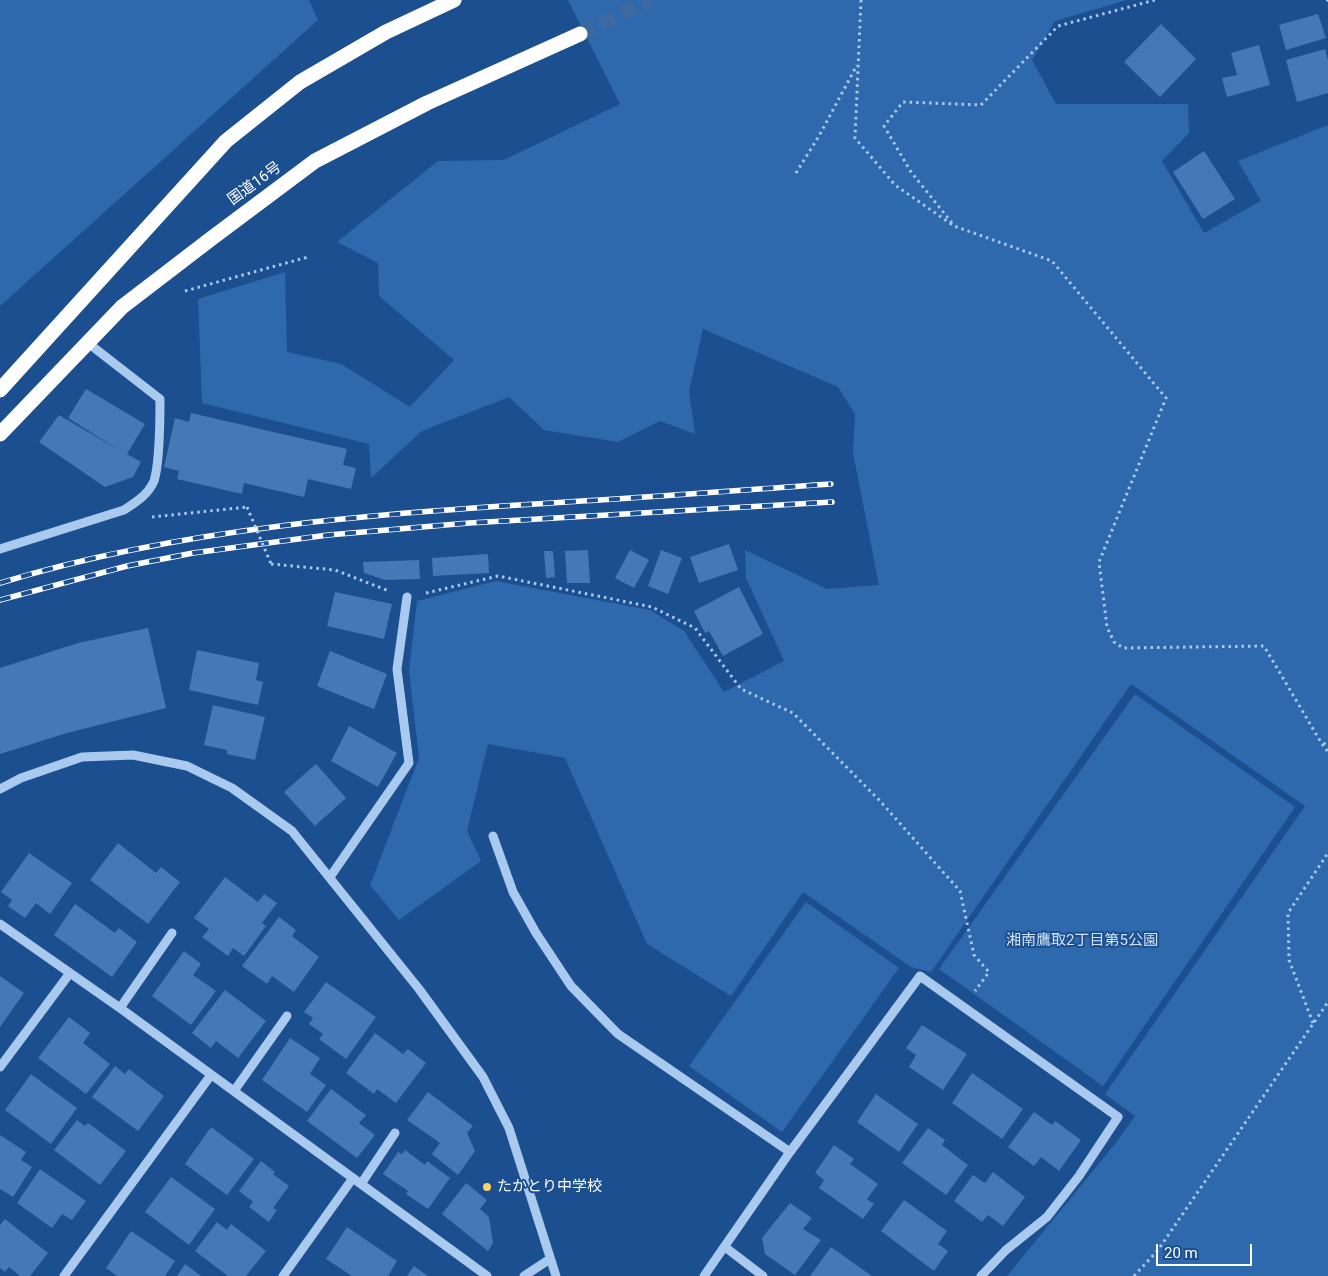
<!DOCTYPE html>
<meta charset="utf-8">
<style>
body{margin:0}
#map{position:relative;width:1328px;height:1276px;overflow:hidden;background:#1b4f8f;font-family:Roboto,sans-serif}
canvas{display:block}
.scale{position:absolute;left:1156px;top:1244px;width:96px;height:22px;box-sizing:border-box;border:2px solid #fff;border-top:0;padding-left:6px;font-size:15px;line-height:18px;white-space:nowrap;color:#fff;-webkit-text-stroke:4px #1b4f8f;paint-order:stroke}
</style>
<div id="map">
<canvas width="1328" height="1276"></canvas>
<div class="scale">20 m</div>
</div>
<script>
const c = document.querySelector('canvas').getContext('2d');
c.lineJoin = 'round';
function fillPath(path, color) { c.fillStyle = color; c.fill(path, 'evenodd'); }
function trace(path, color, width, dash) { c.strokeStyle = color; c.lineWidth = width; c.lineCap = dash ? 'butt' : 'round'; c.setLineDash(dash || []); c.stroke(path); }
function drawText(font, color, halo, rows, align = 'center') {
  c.font = font + ' Roboto,"Noto Sans JP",sans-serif'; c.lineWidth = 4; c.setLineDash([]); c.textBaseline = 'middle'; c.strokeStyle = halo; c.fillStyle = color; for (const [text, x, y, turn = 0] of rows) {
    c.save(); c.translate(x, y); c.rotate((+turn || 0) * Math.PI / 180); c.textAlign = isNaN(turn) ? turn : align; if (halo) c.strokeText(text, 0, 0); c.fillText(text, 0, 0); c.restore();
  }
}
fillPath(new Path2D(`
 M 0,0 L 309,0 L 318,20 L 0,306 Z
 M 568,0 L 1127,0 L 1055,21 L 1032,60 L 1056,104 L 1188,104 L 1189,133 L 1162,161 L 1204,233 L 1261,201 L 1238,161 L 1328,125 L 1328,1276 L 1007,1276 L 1115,1144 L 1135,1116 L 1105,1094 L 1305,806 L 1131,684 L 931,972 L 911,967 L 803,892 L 731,996 L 647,944 L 565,758 L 488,744 L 467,831 L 481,861 L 399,920 L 370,885 L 419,758 L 409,671 L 417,601 L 496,581 L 650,610 L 684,631 L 724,692 L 784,661 L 746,578 L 745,550 L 827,589 L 879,585 L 853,453 L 855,414 L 838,387 L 703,329 L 689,391 L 695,434 L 660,421 L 618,442 L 544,430 L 509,397 L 422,431 L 371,478 L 369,444 L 202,403 L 198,299 L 285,272 L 287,352 L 341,364 L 410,407 L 454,360 L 379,296 L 378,263 L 337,242 L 438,161 L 504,160 L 620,104 Z
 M 1135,694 L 1295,807 L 1103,1086 L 939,969 Z
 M 806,902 L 899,968 L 782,1132 L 689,1066 Z`), '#2e69ad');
fillPath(new Path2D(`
 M 1318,14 L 1326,38 L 1286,50 L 1279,25 Z
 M 1161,24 L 1196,59 L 1160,97 L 1124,62 Z
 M 1259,45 L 1270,85 L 1227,97 L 1222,78 L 1237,75 L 1231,53 Z
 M 1325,49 L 1328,60 L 1328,93 L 1297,102 L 1286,60 Z
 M 1204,151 L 1235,199 L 1203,219 L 1173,172 Z
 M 86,389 L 145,424 L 127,454 L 141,462 L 133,477 L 105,487 L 39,442 L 59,415 L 119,450 L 68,418 Z
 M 191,413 L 347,449 L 343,465 L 356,468 L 351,489 L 308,479 L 304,497 L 244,483 L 242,494 L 177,479 L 179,471 L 164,467 L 175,418 L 189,422 Z
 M 729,544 L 738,570 L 699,583 L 690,557 Z
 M 588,550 L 590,583 L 567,583 L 565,551 Z
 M 630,550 L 649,560 L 634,588 L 615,578 Z
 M 661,550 L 682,558 L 668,594 L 648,586 Z
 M 544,551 L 553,551 L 555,577 L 546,578 Z
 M 488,554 L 489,573 L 433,576 L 432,558 Z
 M 419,560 L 420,579 L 385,580 L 364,573 L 363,562 Z
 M 739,587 L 763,634 L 723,656 L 709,631 L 705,633 L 694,611 Z
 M 335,592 L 392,604 L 384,639 L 327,626 Z
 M 148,628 L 166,708 L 67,733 L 0,754 L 0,668 L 78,643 Z
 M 197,650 L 259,663 L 256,680 L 263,682 L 258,705 L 189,690 Z
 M 330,651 L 387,674 L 374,709 L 317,686 Z
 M 213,705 L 265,717 L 255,760 L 227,754 L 227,750 L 204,745 Z
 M 349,726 L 397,753 L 378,787 L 331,761 Z
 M 316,764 L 346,798 L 315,826 L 284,792 Z
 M 118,843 L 156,873 L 161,867 L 180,882 L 148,924 L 90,880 Z
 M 29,853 L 72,883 L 50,914 L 36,903 L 25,918 L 8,906 L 12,900 L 1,892 Z
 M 225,877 L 258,902 L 264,894 L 277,903 L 262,923 L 266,926 L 244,956 L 233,948 L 228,956 L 202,937 L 209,929 L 194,918 Z
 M 75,904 L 115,933 L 119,928 L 137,942 L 112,977 L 54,935 Z
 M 279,917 L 296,930 L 292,936 L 319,957 L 294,992 L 272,976 L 267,984 L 242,966 Z
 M 184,951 L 201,964 L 193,975 L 216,991 L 191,1025 L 152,996 Z
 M 0,976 L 24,993 L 0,1027 Z
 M 326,982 L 376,1017 L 346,1059 L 319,1039 L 323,1034 L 309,1024 L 313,1018 L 304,1012 Z
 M 225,990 L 266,1021 L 238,1058 L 216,1041 L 211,1048 L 192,1033 Z
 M 69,1017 L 90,1033 L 83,1043 L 110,1064 L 86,1094 L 38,1058 Z
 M 922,1025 L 967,1054 L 943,1090 L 909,1067 L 916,1055 L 906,1048 Z
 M 375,1033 L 403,1054 L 408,1049 L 426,1063 L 396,1103 L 377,1089 L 374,1094 L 346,1073 Z
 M 290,1038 L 320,1058 L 310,1074 L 326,1085 L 307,1112 L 262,1080 Z
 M 115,1066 L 125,1074 L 129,1069 L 164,1096 L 138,1131 L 92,1097 Z
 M 972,1073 L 1023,1109 L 1002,1139 L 952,1103 Z
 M 31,1074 L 77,1108 L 51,1144 L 5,1110 Z
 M 331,1089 L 366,1115 L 359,1123 L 375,1135 L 357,1158 L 307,1121 Z
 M 428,1092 L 473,1126 L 467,1133 L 475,1151 L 458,1175 L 432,1154 L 440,1143 L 407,1120 Z
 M 876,1094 L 918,1124 L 899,1152 L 857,1122 Z
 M 1034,1112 L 1052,1125 L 1055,1121 L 1081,1140 L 1059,1171 L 1041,1157 L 1034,1166 L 1008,1147 Z
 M 77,1120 L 85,1126 L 88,1123 L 126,1151 L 100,1185 L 54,1150 Z
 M 211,1127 L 254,1159 L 227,1195 L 185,1164 Z
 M 928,1128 L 945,1140 L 942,1145 L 968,1165 L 946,1195 L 902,1163 Z
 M 0,1135 L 26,1152 L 21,1160 L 32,1167 L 13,1197 L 0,1189 Z
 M 834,1145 L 854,1159 L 850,1164 L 878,1184 L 867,1199 L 874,1204 L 863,1219 L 819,1188 L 824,1180 L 815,1173 Z
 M 405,1150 L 425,1165 L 427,1161 L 450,1178 L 428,1209 L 406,1194 L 408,1191 L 383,1174 L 398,1152 L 402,1154 Z
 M 261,1161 L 275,1172 L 273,1174 L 289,1186 L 273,1208 L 277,1210 L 269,1222 L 249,1207 L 253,1202 L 239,1191 Z
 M 40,1169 L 86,1201 L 72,1220 L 62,1214 L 52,1228 L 17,1203 Z
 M 993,1172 L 1025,1197 L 1003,1226 L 988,1215 L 982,1222 L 954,1201 L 973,1175 L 985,1183 Z
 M 171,1177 L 215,1209 L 189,1245 L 145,1212 Z
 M 466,1183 L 487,1200 L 480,1209 L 489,1217 L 493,1243 L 488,1251 L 442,1214 Z
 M 904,1200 L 947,1231 L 938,1244 L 948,1251 L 934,1271 L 881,1231 Z
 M 790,1203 L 812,1218 L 803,1229 L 821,1240 L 795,1275 L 765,1254 L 762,1238 Z
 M 5,1219 L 48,1253 L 30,1276 L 20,1276 L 9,1267 L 5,1272 L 0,1268 L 0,1225 Z
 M 217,1222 L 227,1230 L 231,1224 L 266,1251 L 246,1276 L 228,1276 L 195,1251 Z
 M 347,1227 L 397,1261 L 388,1276 L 352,1276 L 326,1259 Z
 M 131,1231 L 175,1261 L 165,1276 L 117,1276 L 106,1268 Z
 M 831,1247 L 872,1276 L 810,1276 Z
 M 185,1264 L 201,1276 L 177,1276 Z
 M 414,1266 L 428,1276 L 407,1276 Z`), '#4478b7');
trace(new Path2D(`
 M 580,34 L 651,0`), '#3d69a0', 15, [15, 8]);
trace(new Path2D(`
 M 861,0 L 855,138 L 895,185 L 954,226 L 1052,261 L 1166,398 L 1099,562 L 1107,627 L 1114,642 L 1123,648 L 1264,646 L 1319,739 L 1328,747
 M 1326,0 L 1328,0
 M 796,173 L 819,136 L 857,65
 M 952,223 L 911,172 L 884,126 L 903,102 L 981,105 L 1058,26 L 1155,0
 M 185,291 L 308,257
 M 152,517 L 247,507
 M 271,564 L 335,570 L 389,591
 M 426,593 L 498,576 L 652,607 L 695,628 L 741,689 L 793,713 L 880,801 L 960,891 L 974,955 L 989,972 L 975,991
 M 1322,744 L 1328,752
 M 1313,1023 L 1289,960 L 1288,913 L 1328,853
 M 1134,1276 L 1158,1250 L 1328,1002`), '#a9c9ee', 3, [2.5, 4]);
trace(new Path2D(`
 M 0,549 L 124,510 C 136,502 148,495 154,481 C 160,462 160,420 160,399 L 88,343
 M 0,789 L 21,778 L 82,757 L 133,755 L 187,766 L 232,788 L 292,831 L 419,989 L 483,1077 L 509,1128 L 556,1276
 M 493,836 L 513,892 L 536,933 L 571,986 L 618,1034 L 790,1152
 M 330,877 L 409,763 L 397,669 L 407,597
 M 0,924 L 120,1008 L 487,1276
 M 120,1008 L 172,933
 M 0,1067 L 70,973
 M 234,1091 L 287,1016
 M 361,1184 L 395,1133
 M 725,1247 L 763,1276
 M 64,1276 L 211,1075
 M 283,1276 L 353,1178
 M 524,1276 L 550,1259
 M 704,1276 L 790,1152 L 920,976 L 1118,1117 L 1079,1176 L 1047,1217 L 1006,1250 L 981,1276`), '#a9c9ee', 9);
trace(new Path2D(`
 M 0,390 L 226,141 L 300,82 L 386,32 L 454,0
 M 0,434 L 122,307 L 212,238 L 315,161 L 427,103 L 580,34`), '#fff', 15);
const rail = new Path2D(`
 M 0,583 C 184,527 375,514 566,502 C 655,497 743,490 831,484
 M 0,600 L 127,566 L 193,553 L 328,535 L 469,523 L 832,502`);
trace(rail, '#fff', 5.5);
trace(rail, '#1b4f8f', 4, [11]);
trace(new Path2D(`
 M 247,507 L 271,564`), '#a9c9ee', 3, [2.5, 4]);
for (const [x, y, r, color] of [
 [487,1187,5,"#ffd166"]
]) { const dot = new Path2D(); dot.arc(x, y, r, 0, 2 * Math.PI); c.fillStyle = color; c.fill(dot); trace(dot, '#1b4f8f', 2); }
drawText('15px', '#fff', '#1b4f8f', [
 ["国道16号",255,184,-36]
]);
drawText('15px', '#cfe3fa', '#1b4f8f', [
 ["湘南鷹取2丁目第5公園",1082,941]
]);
drawText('15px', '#fff', '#1b4f8f', [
 ["たかとり中学校",497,1187]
], 'left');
</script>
